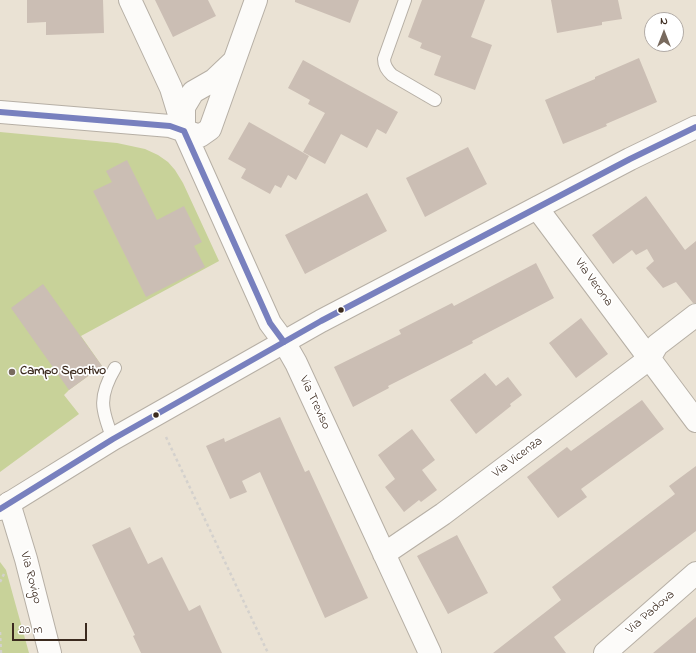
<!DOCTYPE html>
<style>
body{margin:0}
#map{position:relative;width:696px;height:653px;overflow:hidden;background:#eae2d4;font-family:"Indie Flower",sans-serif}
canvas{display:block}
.north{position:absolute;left:644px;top:12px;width:40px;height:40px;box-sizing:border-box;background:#fff;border:1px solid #b1aaa5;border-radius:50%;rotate:0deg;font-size:11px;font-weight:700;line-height:16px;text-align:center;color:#3b2a1e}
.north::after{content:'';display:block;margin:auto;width:14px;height:18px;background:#786a5e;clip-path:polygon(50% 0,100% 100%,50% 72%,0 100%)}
.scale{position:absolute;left:12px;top:623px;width:75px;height:18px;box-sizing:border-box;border:2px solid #3b2a1e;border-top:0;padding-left:5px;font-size:12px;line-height:14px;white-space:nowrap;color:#3b2a1e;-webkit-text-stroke:3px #fff;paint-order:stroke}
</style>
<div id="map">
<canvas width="696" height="653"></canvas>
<div class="north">N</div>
<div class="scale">20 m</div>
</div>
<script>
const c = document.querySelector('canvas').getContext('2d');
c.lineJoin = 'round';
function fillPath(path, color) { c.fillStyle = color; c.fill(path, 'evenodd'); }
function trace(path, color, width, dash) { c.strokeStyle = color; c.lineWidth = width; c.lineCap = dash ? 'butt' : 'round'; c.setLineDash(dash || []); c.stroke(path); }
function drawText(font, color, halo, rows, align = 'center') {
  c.font = font + ' "Indie Flower",sans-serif'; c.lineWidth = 3.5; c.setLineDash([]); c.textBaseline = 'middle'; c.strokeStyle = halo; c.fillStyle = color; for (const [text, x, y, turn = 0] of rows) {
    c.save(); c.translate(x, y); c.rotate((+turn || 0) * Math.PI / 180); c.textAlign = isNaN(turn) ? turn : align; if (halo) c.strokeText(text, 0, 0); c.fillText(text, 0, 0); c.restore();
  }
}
fillPath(new Path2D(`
 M 0,132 L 117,143 L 145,149 L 158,155 L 168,162 L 175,170 L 183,183 L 219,261 L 81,336 L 102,366 L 69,390 L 64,395 L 79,414 L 0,472 Z
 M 0,562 L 6,570 L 29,653 L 0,653 Z`), '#c8d299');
fillPath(new Path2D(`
 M 27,0 L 103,0 L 104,33 L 46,35 L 46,22 L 27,23 Z
 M 155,0 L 208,0 L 216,16 L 173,37 Z
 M 295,0 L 359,0 L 350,23 L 295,2 Z
 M 422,0 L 485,0 L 471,37 L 492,45 L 475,90 L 434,75 L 441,56 L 420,48 L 422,43 L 408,37 Z
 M 551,0 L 618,0 L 622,19 L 602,22 L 602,25 L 557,33 Z
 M 639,58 L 657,102 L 606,124 L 607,126 L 563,144 L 545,100 L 595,79 L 595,77 Z
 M 303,60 L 398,112 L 386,134 L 377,129 L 367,148 L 341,134 L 325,164 L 303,152 L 325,113 L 308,104 L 310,100 L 288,88 Z
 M 249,122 L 309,156 L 296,180 L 288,175 L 281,188 L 275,185 L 270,194 L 241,178 L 246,169 L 228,159 Z
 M 468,147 L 487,184 L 425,217 L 406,178 Z
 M 127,160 L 157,220 L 184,206 L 202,242 L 194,246 L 205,267 L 146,297 L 93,191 L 112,182 L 106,171 Z
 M 367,193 L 387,231 L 305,274 L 285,235 Z
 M 646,196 L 685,250 L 696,241 L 696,303 L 693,303 L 676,282 L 663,288 L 646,268 L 654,261 L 647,249 L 636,255 L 632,250 L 613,264 L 592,235 Z
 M 536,263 L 554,298 L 472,341 L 473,343 L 388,386 L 389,388 L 353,407 L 334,367 L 401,334 L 399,330 L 452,303 L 454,306 Z
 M 43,284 L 102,366 L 69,390 L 11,308 Z
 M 581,318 L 608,354 L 576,378 L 549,343 Z
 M 485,373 L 496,386 L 508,377 L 522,395 L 510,404 L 511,406 L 476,434 L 450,400 Z
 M 642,400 L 664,429 L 581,489 L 587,497 L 558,518 L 527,477 L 567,447 L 571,451 Z
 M 280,417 L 305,472 L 309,470 L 368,598 L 325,618 L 260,472 L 242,481 L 247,492 L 230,499 L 206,446 L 224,438 L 225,442 Z
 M 412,429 L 435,460 L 422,470 L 437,490 L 421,502 L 419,500 L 404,512 L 385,487 L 395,479 L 378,455 Z
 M 696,466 L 696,531 L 554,637 L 566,653 L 493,653 L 561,600 L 552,587 L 675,494 L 669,486 Z
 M 130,527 L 148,564 L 162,557 L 189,611 L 200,605 L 222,653 L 141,653 L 133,636 L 135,635 L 92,545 Z
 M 457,535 L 488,593 L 448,614 L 417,556 Z
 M 696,617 L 696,653 L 653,653 Z`), '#cbbeb4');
const service = new Path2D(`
 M 405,0 L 384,59 C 384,66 387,70 392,75 L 435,100
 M 113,439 C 101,409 98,397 115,368`);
const minor = new Path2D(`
 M 130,0 L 171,88 L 182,124
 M 234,61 L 214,80 L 193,92 L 184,107 L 184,131 L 270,323 L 284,342 L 296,363 L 430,653
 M 0,112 L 170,126 L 200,136 L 210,129 L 256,0
 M 537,208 L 696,421
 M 9,503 L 26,559 L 50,653
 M 384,554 L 443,514 L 649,359 L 657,345 L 696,315
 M 605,653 L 696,573`);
const tertiary = new Path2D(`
 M 0,509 L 113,439 L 321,321 L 630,159 L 696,127`);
trace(service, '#b6afa5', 14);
trace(minor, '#b6afa5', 24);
trace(tertiary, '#b6afa5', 24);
trace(new Path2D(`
 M 166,437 L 268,653
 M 0,582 L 4,574
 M 0,632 L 1,653`), '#d4d1cd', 2.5, [3, 3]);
trace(service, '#fcfbf9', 12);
trace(minor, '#fcfbf9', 22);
trace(tertiary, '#fcfbf9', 22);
trace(new Path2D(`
 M 0,112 L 170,126 L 184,131 L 270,323 L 284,342
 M 0,509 L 113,439 L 321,321 L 630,159 L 696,127`), '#7880be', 6);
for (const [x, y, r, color] of [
 [341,310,3.5,"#3b2a1e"],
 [12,372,4,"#786a5e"],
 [156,415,3.5,"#3b2a1e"]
]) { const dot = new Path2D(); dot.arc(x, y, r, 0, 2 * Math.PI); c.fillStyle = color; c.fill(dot); trace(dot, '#fff', 1.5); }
drawText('13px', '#3b2a1e', '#fff', [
 ["Via Verona",593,283,54],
 ["Via Treviso",314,403,65],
 ["Via Vicenza",518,458,-37],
 ["Via Rovigo",30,578,75],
 ["Via Padova",651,613,-41]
]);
drawText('bold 13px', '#3b2a1e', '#fff', [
 ["Campo Sportivo",20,372]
], 'left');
</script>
